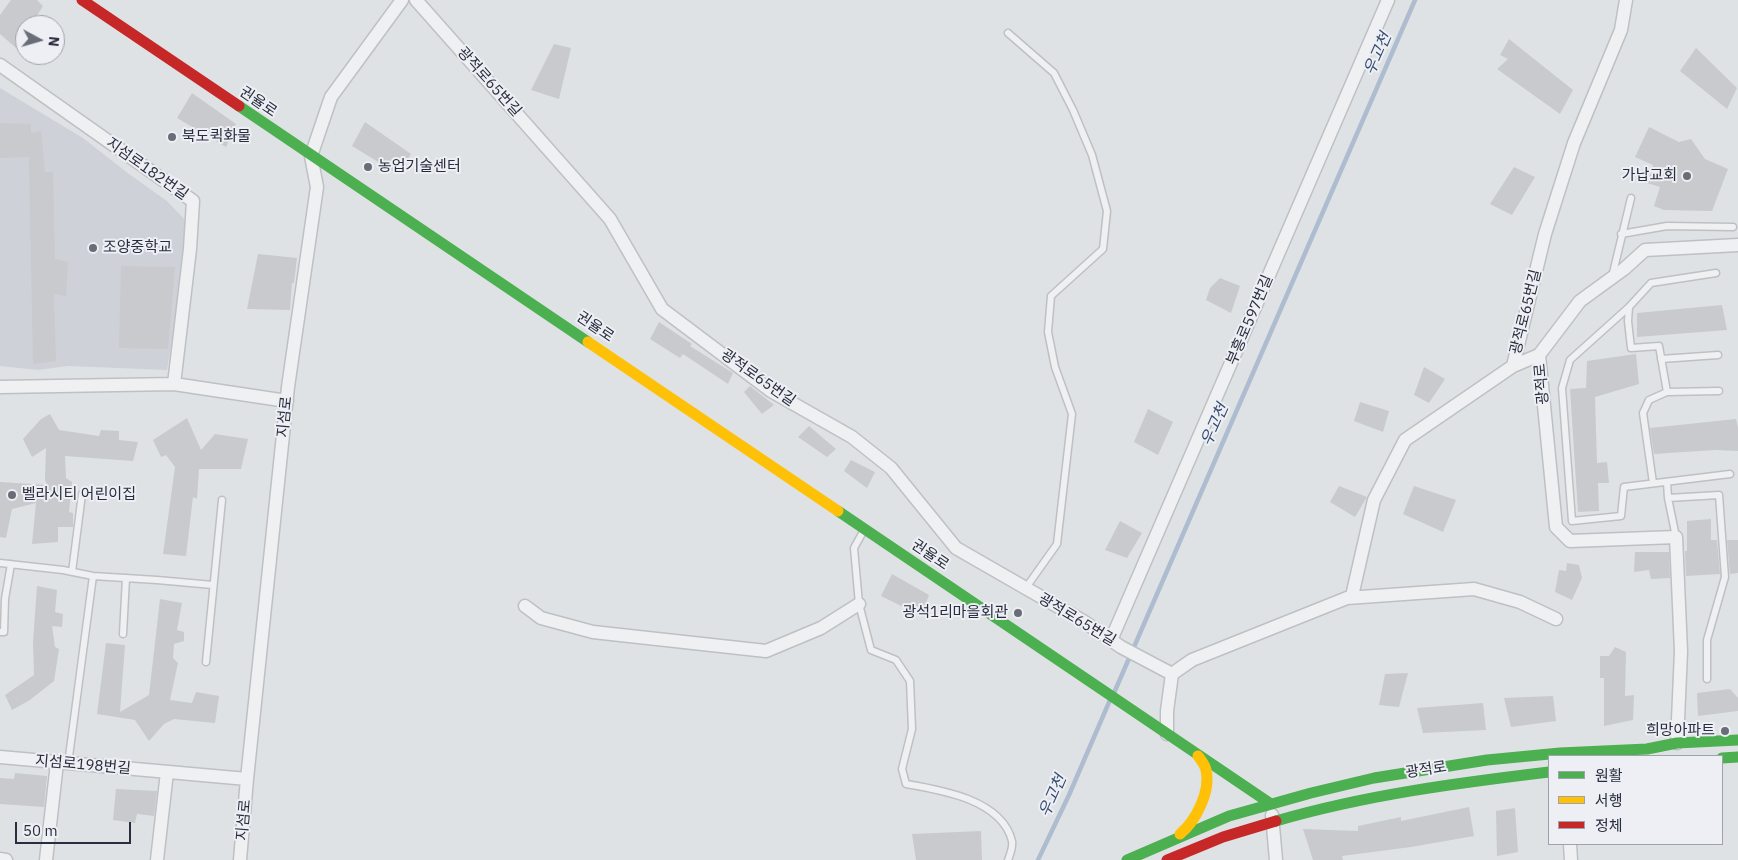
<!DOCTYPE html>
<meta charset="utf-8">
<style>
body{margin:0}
#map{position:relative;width:1738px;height:860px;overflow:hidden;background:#dfe2e5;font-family:"IBM Plex Sans","Noto Sans KR",sans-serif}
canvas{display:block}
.legend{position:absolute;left:1548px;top:755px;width:175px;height:90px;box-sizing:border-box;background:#edeff4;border:1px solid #9ea2ab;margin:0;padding:6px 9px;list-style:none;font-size:15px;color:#282e3d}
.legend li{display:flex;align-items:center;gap:10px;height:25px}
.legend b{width:25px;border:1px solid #9ea2ab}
.north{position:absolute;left:15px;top:15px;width:50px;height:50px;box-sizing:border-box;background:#edeff4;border:1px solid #9ea2ab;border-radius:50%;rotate:96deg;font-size:14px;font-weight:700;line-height:20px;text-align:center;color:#282e3d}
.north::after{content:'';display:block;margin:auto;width:18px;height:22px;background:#686d78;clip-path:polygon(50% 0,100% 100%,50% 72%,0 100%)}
.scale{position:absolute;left:15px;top:822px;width:116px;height:22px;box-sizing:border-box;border:2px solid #282e3d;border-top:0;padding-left:6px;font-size:15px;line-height:18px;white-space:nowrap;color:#282e3d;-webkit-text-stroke:4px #edeff4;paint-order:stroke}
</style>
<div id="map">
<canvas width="1738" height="860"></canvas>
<ul class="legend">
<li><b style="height:6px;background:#4caf50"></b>원활</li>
<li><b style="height:6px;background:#ffc107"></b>서행</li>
<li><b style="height:6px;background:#c62828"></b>정체</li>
</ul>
<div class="north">N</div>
<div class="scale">50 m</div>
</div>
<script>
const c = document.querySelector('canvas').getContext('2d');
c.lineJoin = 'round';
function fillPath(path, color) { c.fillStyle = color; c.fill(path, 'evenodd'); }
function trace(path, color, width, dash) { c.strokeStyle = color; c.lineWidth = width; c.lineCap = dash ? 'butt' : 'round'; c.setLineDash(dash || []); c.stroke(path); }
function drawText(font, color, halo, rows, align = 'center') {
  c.font = font + ' "IBM Plex Sans","Noto Sans KR",sans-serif'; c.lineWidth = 4; c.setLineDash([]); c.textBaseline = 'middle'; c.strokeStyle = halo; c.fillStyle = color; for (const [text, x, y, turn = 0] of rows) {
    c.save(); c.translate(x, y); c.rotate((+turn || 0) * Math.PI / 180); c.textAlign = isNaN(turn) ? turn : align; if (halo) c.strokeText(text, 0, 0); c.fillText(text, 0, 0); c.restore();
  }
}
fillPath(new Path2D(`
 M 0,88 L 83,138 L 129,174 L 167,201 L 188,223 L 183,274 L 167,370 L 68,366 L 38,370 L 0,366 Z`), '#ced1d8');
trace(new Path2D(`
 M 1114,693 L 1415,0
 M 1038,860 L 1069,795 L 1110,700`), '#aebccf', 4.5);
fillPath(new Path2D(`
 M 11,0 L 37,0 L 43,6 L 31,25 L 25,25 L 25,34 L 16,48 L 0,34 L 0,15 Z
 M 1509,39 L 1573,90 L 1560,114 L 1497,69 L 1508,59 L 1500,55 Z
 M 554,44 L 571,48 L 559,99 L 531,90 Z
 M 1696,48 L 1737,88 L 1727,109 L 1680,71 Z
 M 192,93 L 236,124 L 226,147 L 177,118 Z
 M 365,122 L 411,154 L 398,174 L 352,146 Z
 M 0,123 L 31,124 L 31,133 L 41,131 L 45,172 L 53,172 L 55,259 L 68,262 L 66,296 L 54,294 L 56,361 L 33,364 L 29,157 L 0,158 Z
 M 1649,127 L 1679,142 L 1691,139 L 1705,159 L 1728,169 L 1712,211 L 1664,210 L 1654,206 L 1660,187 L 1647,183 L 1653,165 L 1635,157 Z
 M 1514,167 L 1535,177 L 1512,215 L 1490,204 Z
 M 258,254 L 297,258 L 294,283 L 292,283 L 290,310 L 247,309 Z
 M 121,266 L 175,267 L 168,349 L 119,348 Z
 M 1220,278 L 1240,286 L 1231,313 L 1206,300 L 1210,288 Z
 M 1722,305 L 1727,330 L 1637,337 L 1637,313 Z
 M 659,322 L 692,344 L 690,346 L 733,373 L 728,384 L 683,354 L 680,358 L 650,339 Z
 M 1636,354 L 1639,384 L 1595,397 L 1597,463 L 1607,462 L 1609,483 L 1598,483 L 1599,511 L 1578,512 L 1570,389 L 1586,388 L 1587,361 Z
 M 1424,367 L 1445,379 L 1429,403 L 1414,395 Z
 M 750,386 L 774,405 L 762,414 L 744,392 Z
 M 1360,402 L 1389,411 L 1383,432 L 1354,421 Z
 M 1148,409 L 1173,422 L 1158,455 L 1134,442 Z
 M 50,414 L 59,430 L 99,436 L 101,430 L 119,431 L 119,440 L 138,442 L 133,461 L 65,456 L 66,478 L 72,482 L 69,512 L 73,513 L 73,527 L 58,527 L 58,542 L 32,544 L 36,503 L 12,509 L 6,538 L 0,537 L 0,482 L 47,485 L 45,480 L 46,448 L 32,457 L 23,439 L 41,419 Z
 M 187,418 L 201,450 L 215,434 L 248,439 L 241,469 L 199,469 L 197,499 L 193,497 L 186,556 L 163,554 L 175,467 L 166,455 L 161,457 L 153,440 Z
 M 1736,419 L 1738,428 L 1738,451 L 1715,450 L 1654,454 L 1650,428 Z
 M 809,426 L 836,449 L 827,457 L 798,437 Z
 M 851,460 L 875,472 L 867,488 L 844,471 Z
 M 1339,486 L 1367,497 L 1355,517 L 1330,502 Z
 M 1414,486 L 1456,500 L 1443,532 L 1403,514 Z
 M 1711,519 L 1711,540 L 1717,540 L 1720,574 L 1686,576 L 1685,551 L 1687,551 L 1687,521 Z
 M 1120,521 L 1142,533 L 1127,558 L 1105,550 Z
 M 1727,540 L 1738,540 L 1738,573 L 1730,574 Z
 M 1635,552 L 1669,552 L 1670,578 L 1651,579 L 1649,570 L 1634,572 Z
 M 1567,563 L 1579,565 L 1582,578 L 1572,600 L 1555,592 L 1559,570 L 1566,571 Z
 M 892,574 L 929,595 L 921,616 L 881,596 Z
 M 37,586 L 57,590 L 55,612 L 63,614 L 62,627 L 52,626 L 55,647 L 59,649 L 54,681 L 30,700 L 12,710 L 5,695 L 34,675 L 33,642 Z
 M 160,599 L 182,603 L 177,630 L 184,632 L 184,641 L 174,644 L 173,658 L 178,663 L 170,700 L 192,703 L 196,692 L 219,696 L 215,723 L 174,719 L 164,724 L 149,741 L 135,720 L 97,714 L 106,643 L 125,645 L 120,712 L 149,695 Z
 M 1615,647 L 1626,652 L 1625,696 L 1634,695 L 1633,720 L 1604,726 L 1604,678 L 1600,678 L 1600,656 L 1609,656 Z
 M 1408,673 L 1399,707 L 1379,705 L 1385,674 Z
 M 1730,689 L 1738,698 L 1738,711 L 1698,716 L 1697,693 Z
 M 1553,696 L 1556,721 L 1511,727 L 1504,698 Z
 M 1483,703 L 1486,730 L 1423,733 L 1417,708 Z
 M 15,773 L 47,776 L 44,807 L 0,804 L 0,778 L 14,779 Z
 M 116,789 L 157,791 L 154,816 L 137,814 L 135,823 L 113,820 Z
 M 1469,807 L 1474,836 L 1411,847 L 1342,856 L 1343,860 L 1313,860 L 1303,829 L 1358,831 L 1358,826 L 1401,817 L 1401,821 Z
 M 1515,808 L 1518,852 L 1497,856 L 1496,811 Z
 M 981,831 L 982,860 L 916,860 L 912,834 Z`), '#c8cacd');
const lane = new Path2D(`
 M 1008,33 L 1054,73 L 1073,110 L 1092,155 L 1107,211 L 1103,249 L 1051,296 L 1048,332 L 1055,367 L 1072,414 L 1057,544 L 1025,589
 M 1621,234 L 1667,226 L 1733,227
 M 1716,273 L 1651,283 L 1629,307 L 1570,360 L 1562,388 L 1572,521 L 1621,516 L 1624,487 L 1730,474
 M 1612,277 L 1631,198
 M 1629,307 L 1628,321 L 1631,348 L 1659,346 L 1667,392 L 1649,400 L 1643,413 L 1653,483
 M 1661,359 L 1718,355
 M 1667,392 L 1719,391
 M 1667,482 L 1668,498 L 1676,537
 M 1668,498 L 1719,495 L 1725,577 L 1707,640 L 1707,679
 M 864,530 L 854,548 L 859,604 L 871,650 L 896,660 L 910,681 L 912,729 L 902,769 L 906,784 C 942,790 1002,800 1012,841 C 1013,847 1010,855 1008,860
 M 0,563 L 63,570 L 93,576 L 157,580 L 213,585
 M 72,572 L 82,494
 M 0,632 L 4,632 L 5,599 L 11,564
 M 123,634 L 126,578
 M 206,662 L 222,500
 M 68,764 L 93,576`);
const street = new Path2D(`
 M 416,0 L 610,219 L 662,309 L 771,391 L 852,437 L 891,468 L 956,548 L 1083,621 L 1121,647 L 1172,674
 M 0,65 L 193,201 L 190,249 L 174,384
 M 1539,355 L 1556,527 L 1570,541 L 1676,537 L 1681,651 L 1677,743
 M 1513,366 L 1539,355 L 1580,301 L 1624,269 L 1645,250 L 1738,245
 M 0,387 L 174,384 L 287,401
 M 1347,598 L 1474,589 L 1520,602 L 1556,619
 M 525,606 L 541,618 L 593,632 L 766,651 L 821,628 L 859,604
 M 1111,640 L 1388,0
 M 1167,734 L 1167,711 L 1172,674 L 1192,660 L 1352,596 L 1374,500 L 1405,440 L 1513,366 L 1545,234 L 1574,143 L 1621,30 L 1626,0
 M 0,757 L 247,779
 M 1272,815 L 1276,860
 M 1570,844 L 1571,860
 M 0,859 L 6,860
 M 46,860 L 57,763
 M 157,860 L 167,772
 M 240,860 L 247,779 L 288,387 L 317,187 L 311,156 L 331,97 L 402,0`);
trace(lane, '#bec0c3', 9);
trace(street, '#bec0c3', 15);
trace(lane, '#eff0f1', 6);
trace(street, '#eff0f1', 12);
trace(new Path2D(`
 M 239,106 L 588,342
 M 838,511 L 1271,804
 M 1722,758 L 1738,757
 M 1276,821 C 1365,795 1457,783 1549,772
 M 1127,860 L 1229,816 L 1311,793 L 1374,778 L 1487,760 L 1560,753 L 1647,749 L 1677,743 L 1738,740`), '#4caf50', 11);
trace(new Path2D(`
 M 588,342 L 838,511
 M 1180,834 C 1196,821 1211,791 1206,770 C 1205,765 1201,760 1198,756`), '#ffc107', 11);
trace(new Path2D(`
 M 82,0 L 239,106
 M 1167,860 L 1223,837 L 1276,821`), '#c62828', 11);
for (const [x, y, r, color] of [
 [172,137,5,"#686d78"],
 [368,167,5,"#686d78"],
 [1687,176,5,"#686d78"],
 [93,248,5,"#686d78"],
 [12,495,5,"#686d78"],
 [1018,613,5,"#686d78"],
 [1725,731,5,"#686d78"]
]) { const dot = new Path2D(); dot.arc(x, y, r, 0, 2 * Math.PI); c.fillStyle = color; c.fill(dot); trace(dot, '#edeff4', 2); }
drawText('15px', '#282e3d', '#edeff4', [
 ["광적로65번길",489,82,48],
 ["권율로",258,102,34],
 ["지섬로182번길",147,169,35],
 ["광적로65번길",1526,312,-76],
 ["부흥로597번길",1250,320,-67],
 ["권율로",595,327,34],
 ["광적로65번길",758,378,35],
 ["광적로",1542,384,-95],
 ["지섬로",285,417,-84],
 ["권율로",930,555,34],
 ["광적로65번길",1077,620,31],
 ["지섬로198번길",83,765,5],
 ["광적로",1426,770,-9],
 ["지섬로",244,820,-85]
]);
drawText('15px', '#282e3d', '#edeff4', [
 ["북도퀵화물",182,137],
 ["농업기술센터",378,167],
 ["가납교회",1677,176,"right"],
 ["조양중학교",103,248],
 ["벨라시티 어린이집",22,495],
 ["광석1리마을회관",1008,613,"right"],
 ["희망아파트",1715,731,"right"]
], 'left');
drawText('italic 16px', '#334b6f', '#edeff4', [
 ["우고천",1378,54,-66],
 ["우고천",1215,425,-66],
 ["우고천",1053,796,-66]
]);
</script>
